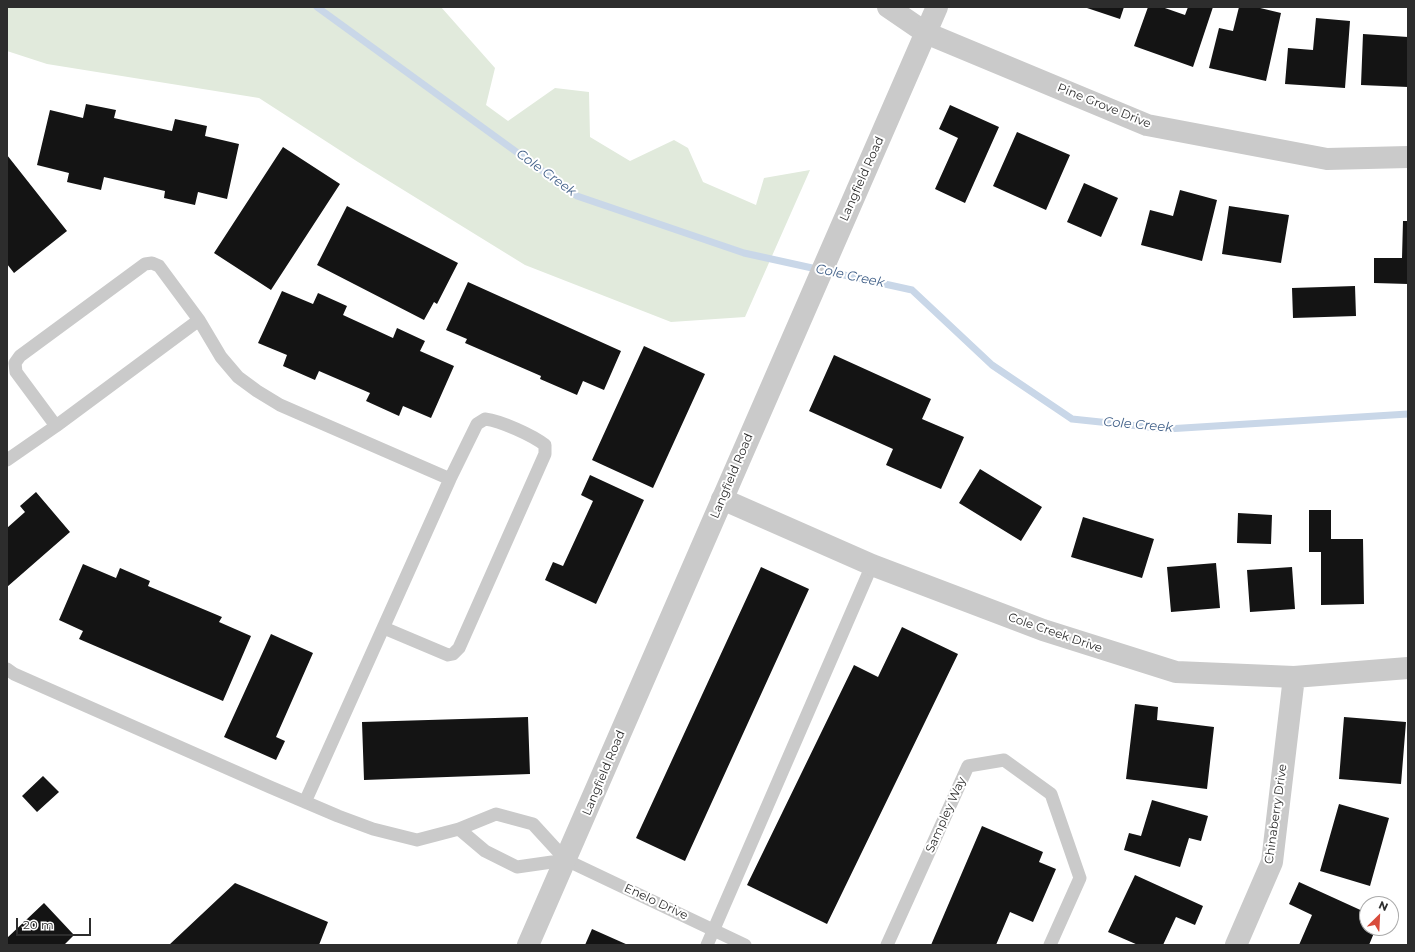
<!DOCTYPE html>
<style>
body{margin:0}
#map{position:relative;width:1415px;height:952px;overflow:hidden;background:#fff;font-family:Montserrat,sans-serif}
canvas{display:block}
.frame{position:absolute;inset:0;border:8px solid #2d2d2d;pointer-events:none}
.north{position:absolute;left:1359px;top:896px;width:40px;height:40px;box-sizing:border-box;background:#fff;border:1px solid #ababab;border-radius:50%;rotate:24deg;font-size:11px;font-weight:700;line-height:16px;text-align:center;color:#2d2d2d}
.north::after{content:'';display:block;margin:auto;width:14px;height:18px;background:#d84c3c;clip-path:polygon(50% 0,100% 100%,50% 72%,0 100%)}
.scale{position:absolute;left:16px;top:918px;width:75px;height:18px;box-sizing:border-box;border:2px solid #2d2d2d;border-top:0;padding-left:5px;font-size:12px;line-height:14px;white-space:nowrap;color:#2d2d2d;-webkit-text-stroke:3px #fff;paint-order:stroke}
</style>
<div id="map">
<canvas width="1415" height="952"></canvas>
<div class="frame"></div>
<div class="north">N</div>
<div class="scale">20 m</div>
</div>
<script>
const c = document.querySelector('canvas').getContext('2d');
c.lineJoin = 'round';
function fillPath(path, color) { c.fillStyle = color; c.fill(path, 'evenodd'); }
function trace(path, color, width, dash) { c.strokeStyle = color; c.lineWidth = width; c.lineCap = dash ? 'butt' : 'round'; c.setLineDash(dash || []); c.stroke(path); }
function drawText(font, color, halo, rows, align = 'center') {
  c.font = font + ' Montserrat,sans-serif'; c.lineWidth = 4; c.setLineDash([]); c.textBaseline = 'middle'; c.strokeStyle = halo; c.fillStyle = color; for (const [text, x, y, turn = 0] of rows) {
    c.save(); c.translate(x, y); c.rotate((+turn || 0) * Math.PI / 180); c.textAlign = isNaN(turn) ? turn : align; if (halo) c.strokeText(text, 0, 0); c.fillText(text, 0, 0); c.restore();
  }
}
fillPath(new Path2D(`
 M 7,7 L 441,7 L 495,68 L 486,105 L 508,121 L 555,88 L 589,92 L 590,137 L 630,161 L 674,140 L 688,148 L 703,182 L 756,205 L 764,178 L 810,170 L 745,317 L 671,322 L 525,265 L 358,162 L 259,98 L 47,64 L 7,51 Z`), '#e1eadc');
trace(new Path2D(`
 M 317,7 L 577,196 L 744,253 L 912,290 L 992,365 L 1072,419 L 1167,429 L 1408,414`), '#c9d7e8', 7);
fillPath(new Path2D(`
 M 1084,7 L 1124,7 L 1120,19 Z
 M 1148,7 L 1162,7 L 1185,15 L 1188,7 L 1213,7 L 1193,67 L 1134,46 Z
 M 1239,7 L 1256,7 L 1281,13 L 1266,81 L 1209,68 L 1219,28 L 1233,31 Z
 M 1316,18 L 1350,21 L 1345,88 L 1285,84 L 1288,48 L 1313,50 Z
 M 1363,34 L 1408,37 L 1408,87 L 1361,85 Z
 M 86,104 L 116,110 L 114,118 L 172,131 L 175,119 L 207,126 L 205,136 L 239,144 L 227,199 L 198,192 L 195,205 L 164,198 L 165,191 L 104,177 L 101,190 L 67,182 L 69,173 L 37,165 L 50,110 L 83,118 Z
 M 950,105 L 999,127 L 965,203 L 935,189 L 958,138 L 939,129 Z
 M 1017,132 L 1070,155 L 1046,210 L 993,186 Z
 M 283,147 L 340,184 L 271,290 L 214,253 Z
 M 7,155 L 67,231 L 14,273 L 7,264 Z
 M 1084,183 L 1118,198 L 1101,237 L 1067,222 Z
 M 1180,190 L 1217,200 L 1202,261 L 1141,245 L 1150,210 L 1173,216 Z
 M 347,206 L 458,263 L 437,304 L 434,302 L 424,320 L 317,265 Z
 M 1229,206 L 1289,215 L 1281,263 L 1222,254 Z
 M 1403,221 L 1408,221 L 1408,284 L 1374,283 L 1374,258 L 1402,258 Z
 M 468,282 L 621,351 L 604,390 L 583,381 L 577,395 L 540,379 L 541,376 L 465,343 L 467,339 L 446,330 Z
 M 1355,286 L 1356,316 L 1293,318 L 1292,288 Z
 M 282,291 L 313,304 L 318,293 L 347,306 L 343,315 L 393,338 L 397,328 L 425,341 L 420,351 L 454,366 L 431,418 L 403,406 L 399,416 L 366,401 L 370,393 L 319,371 L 315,380 L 283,366 L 287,355 L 258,343 Z
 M 644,346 L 705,374 L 653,488 L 592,460 Z
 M 834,355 L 931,399 L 922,419 L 964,437 L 941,489 L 886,465 L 893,449 L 809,411 Z
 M 980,469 L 1042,507 L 1021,541 L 959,503 Z
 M 590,475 L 644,500 L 596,604 L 545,580 L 553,562 L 563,566 L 593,501 L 581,495 Z
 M 36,492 L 70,532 L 7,587 L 7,528 L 25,512 L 20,506 Z
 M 1309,510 L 1331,510 L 1331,539 L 1363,539 L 1364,604 L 1321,605 L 1321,552 L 1309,552 Z
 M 1238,513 L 1272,515 L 1271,544 L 1237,543 Z
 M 1083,517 L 1154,539 L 1142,578 L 1071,557 Z
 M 1216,563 L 1220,608 L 1171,612 L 1167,567 Z
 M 83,564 L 116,578 L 120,568 L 150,581 L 148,586 L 222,617 L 219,622 L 251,636 L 223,701 L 79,639 L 83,631 L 59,620 Z
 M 761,567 L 809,589 L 685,861 L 636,838 Z
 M 1292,567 L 1295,609 L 1250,612 L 1247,570 Z
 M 902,627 L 958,654 L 827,924 L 747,885 L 854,665 L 878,677 Z
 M 271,634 L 313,653 L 276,737 L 285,741 L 276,760 L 224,737 Z
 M 1135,704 L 1158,707 L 1157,720 L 1214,727 L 1207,789 L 1126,779 Z
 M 528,717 L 530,774 L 364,780 L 362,722 Z
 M 1344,717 L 1406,722 L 1401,784 L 1339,779 Z
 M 43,776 L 59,792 L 37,812 L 22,796 Z
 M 1152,800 L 1208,816 L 1201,841 L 1189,838 L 1180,867 L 1124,850 L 1129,833 L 1141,836 Z
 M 1339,804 L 1389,818 L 1370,886 L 1320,871 Z
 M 982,826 L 1043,852 L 1039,862 L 1056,869 L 1033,922 L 1010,912 L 996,945 L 931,945 Z
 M 1135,875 L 1203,906 L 1195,925 L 1176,917 L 1163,945 L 1138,945 L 1108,932 Z
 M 1299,882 L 1367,913 L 1367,928 L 1376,928 L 1369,945 L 1299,945 L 1312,915 L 1289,904 Z
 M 235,883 L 328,922 L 319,945 L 169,945 Z
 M 44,903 L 74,935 L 64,945 L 7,945 L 7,938 Z
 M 592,929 L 628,945 L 585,945 Z`), '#141414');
trace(new Path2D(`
 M 56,426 L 16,372 L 15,363 L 20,356 L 145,264 L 152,263 L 159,266 L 199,320 L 221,357 L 238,377 L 257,391 L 280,405 L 450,479
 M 7,460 L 56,426 L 199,320
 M 7,669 L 14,674 L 270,787 L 338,816 L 373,829 L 417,840 L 459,829 L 496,814 L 533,824 L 566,860 L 745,945
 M 305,802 L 450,479 L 477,424 L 485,419 C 501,421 532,435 545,445 L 545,454 L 459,648 L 453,654 L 448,655 L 384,628
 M 459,829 L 485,851 L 517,867 L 566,860
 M 707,945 L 872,565
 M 887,945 L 968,766 L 1004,760 L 1051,794 L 1080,878 L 1050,945`), '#cacaca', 13);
trace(new Path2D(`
 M 888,7 L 926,33 L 1147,125 L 1327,159 L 1408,157
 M 722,499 L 872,565 L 1043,630 L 1176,672 L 1294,677 L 1408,668
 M 1236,945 L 1272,862 L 1294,677`), '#cacaca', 22);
trace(new Path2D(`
 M 528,945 L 937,7`), '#cacaca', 22);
drawText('12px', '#2d2d2d', '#fff', [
 ["Pine Grove Drive",1104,106,22],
 ["Langfield Road",862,179,-66],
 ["Langfield Road",732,476,-67],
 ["Cole Creek Drive",1055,633,19],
 ["Langfield Road",604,773,-67],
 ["Chinaberry Drive",1276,814,-82],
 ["Sampley Way",946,815,-66],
 ["Enelo Drive",656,902,25]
]);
drawText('italic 13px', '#426189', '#fff', [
 ["Cole Creek",546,173,36],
 ["Cole Creek",850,276,12],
 ["Cole Creek",1138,425,5]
]);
</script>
